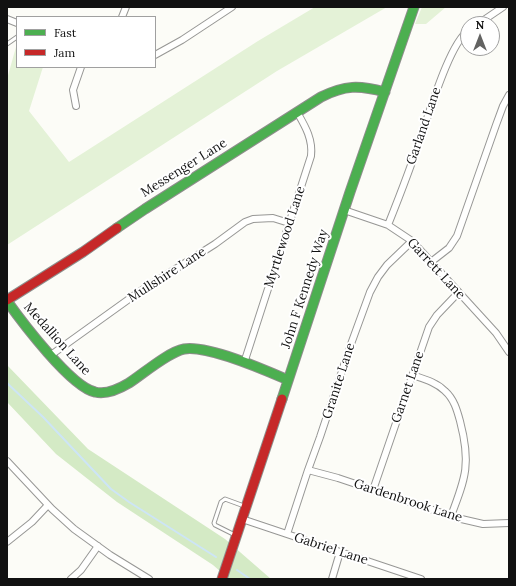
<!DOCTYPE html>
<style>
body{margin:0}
#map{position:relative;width:516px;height:586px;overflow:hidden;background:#fcfcf7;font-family:Lora,serif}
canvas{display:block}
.frame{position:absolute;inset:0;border:8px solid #111;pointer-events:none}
.legend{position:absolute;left:16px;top:16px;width:140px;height:52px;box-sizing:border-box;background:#fff;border:1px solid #a0a0a0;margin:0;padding:5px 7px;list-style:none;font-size:12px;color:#111}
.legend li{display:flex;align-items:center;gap:8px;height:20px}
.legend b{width:20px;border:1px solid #a0a0a0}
.north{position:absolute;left:460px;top:16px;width:40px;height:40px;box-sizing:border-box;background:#fff;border:1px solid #a0a0a0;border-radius:50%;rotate:0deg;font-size:11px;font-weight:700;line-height:16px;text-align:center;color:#111}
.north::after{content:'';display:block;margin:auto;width:14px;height:18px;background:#636362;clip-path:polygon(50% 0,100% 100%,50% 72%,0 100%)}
</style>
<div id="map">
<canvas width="516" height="586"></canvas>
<div class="frame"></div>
<ul class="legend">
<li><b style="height:5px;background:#4caf50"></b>Fast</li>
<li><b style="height:5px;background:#c62828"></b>Jam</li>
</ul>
<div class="north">N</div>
</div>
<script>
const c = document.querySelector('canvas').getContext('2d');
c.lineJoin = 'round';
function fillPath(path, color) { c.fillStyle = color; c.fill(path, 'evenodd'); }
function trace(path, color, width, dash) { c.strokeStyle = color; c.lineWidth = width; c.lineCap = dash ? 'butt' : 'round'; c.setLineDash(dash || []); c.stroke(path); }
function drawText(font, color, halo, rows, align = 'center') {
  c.font = font + ' Lora,serif'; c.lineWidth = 4; c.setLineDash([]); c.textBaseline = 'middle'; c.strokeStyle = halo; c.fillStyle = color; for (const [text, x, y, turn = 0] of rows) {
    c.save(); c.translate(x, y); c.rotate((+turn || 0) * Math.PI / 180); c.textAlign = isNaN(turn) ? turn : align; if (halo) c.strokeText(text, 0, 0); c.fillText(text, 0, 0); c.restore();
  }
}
fillPath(new Path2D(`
 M 315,7 L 387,7 L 277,71 L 7,245 L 7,79 L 16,47 L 17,46 L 17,67 L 43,67 L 29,111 L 69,162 L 258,41 Z
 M 422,7 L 446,7 L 426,24 L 415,24 Z`), '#e4f2d7');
fillPath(new Path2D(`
 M 7,365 L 88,449 L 225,539 L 271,579 L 229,579 L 213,565 L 117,502 L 56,454 L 7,402 Z`), '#d4eac5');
trace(new Path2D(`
 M 7,383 L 43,417 L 111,489 L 129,502 L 216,557
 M 237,570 L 250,579`), '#cde5f6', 2);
const lane = new Path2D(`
 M 7,44 L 17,37
 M 235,535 L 215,525 L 214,523 L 221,502 L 225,499 L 244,506`);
const street = new Path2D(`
 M 122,17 L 126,7
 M 7,19 L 17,23
 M 478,24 L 503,7
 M 155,55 L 182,40 L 232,7
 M 76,106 L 73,90 L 81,67
 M 344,210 L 388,225 L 412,241 L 496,333 L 509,352
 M 388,225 C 400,195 412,164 422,133 C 430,111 450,43 468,31
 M 431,262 L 449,248 L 457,236 L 496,125 L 503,106 L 509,95
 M 51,355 L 136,294 L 215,244 L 245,222 L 253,219 L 273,218 L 289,223
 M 244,363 L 311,156 C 313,139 305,126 297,112
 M 412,375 C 424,379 436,382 445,391 C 454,399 457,410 460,421 C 471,463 466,477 451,516
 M 7,461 L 52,509 L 74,529 L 110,555 L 149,579
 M 308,470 L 338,478 L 457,518 L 483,524 L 509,523
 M 373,490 L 429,327 L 437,315 L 458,293
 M 242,519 L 421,579
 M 287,534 L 308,470 L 320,437 L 351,344 L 370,292 L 378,277 L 387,265 L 412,241
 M 7,542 L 32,522 L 48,505
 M 71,579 L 81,570 L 98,546
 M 332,579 L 340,552`);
const fast = new Path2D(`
 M 117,228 L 145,209 L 321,97 C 345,85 359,85 385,92
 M 7,301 C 22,322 71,387 95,392 C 107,395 119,389 129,383 C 143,374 168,352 184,349 C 208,345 265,370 288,380
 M 282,399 L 350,192 L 414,7`);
const jam = new Path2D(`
 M 7,300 L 83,252 L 117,228
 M 222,579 L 282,399`);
trace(lane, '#979795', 5);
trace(street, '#979795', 8);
trace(fast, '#8d8d8b', 11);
trace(jam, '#8d8d8b', 11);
trace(lane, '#fffffe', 3);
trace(street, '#fffffe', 6);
trace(fast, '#4caf50', 9);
trace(jam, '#c62828', 9);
drawText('13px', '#111', '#fff', [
 ["Garland Lane",424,126,-71],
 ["Messenger Lane",184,168,-32],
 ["Myrtlewood Lane",285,237,-72],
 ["Garrett Lane",436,269,47],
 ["Mullshire Lane",167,275,-33],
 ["John F Kennedy Way",305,289,-72],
 ["Medallion Lane",57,339,48],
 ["Granite Lane",339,381,-72],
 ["Garnet Lane",408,387,-71],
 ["Gardenbrook Lane",408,501,18],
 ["Gabriel Lane",331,549,18]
]);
</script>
